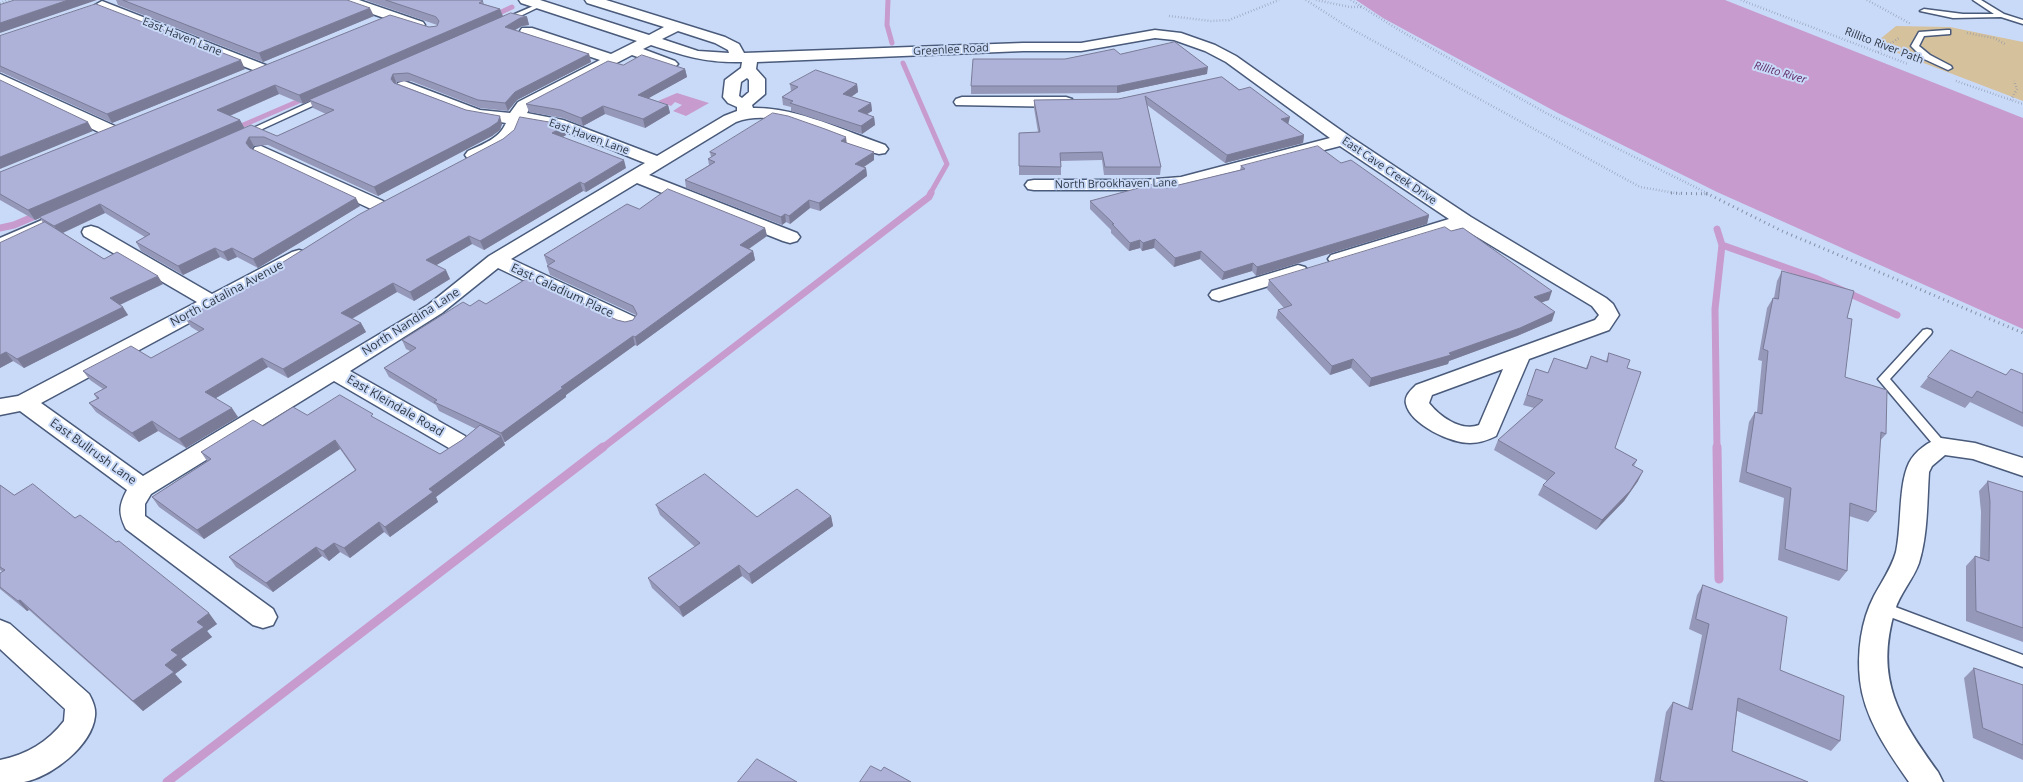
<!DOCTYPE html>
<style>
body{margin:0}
canvas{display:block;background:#c9daf8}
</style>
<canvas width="2023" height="782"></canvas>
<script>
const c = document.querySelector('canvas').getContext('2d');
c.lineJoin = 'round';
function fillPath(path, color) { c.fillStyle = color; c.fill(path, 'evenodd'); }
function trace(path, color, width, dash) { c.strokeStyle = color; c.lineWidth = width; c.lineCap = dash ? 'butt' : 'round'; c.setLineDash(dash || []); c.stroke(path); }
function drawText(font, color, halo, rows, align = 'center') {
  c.font = font + ' "Open Sans",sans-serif'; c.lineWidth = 4; c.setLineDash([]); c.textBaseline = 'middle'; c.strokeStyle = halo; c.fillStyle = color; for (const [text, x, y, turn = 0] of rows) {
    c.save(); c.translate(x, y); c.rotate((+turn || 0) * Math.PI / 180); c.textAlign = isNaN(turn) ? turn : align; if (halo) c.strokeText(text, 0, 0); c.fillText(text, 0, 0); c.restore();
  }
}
fillPath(new Path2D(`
 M 1896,26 L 1950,27 L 2023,42 L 2023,101 L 1874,44 Z`), '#d6c19d');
fillPath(new Path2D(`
 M 1356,0 L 1725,0 L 2023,118 L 2023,329 L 1717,192 L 1558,113 L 1383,18 Z
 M 677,93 L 709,103 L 686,116 L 673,111 L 682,105 L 675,102 L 671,106 L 658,101 Z`), '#c79bcd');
trace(new Path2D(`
 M 888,0 L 887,25 L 892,43
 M 493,16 L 512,7
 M 903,63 L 947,164 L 930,194
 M 234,129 L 306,98`), '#c79bcd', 5);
trace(new Path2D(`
 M 0,228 L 14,225 L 40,214
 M 1717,229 L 1722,245 L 1815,278 L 1897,315
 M 601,449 L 929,197 L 931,193
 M 1717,449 L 1715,309 L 1722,245`), '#c79bcd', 7);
trace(new Path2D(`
 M 1717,447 L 1719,579
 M 167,782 L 603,447`), '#c79bcd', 9);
const lane = new Path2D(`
 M 1973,0 L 1981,0 L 2004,14 L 2023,20 L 2023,24 L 2001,17 L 1953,18 L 1920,11 L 1924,9 L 1963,14 L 1994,14 Z
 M 538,4 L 543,5 L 508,22 L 501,20 Z
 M 1947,30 L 1950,30 L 1950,34 L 1924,36 L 1919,46 L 1930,55 L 1951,66 L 1952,68 L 1948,70 L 1924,59 L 1911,46 L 1919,32 Z
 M 323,96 L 330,98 L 247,136 L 241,136 L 240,134 Z
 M 56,214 L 61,217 L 59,219 L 0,244 L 0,238 Z
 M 1927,329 L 1931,330 L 1932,332 L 1931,334 L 1890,379 L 1945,443 L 1947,446 L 1945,449 L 1937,449 L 1878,379 L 1923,330 Z
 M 1882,602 L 2023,655 L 2023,667 L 1877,612 L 1875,608 L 1877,604 Z`);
const street = new Path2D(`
 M 339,0 L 359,0 L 423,22 L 425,25 L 423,28 L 413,28 L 341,3 Z
 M 519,0 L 540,0 L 649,35 L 664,27 L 587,3 L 585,0 L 606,0 L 725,37 L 739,44 L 744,53 L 1023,43 L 1081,43 L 1155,30 L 1181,33 L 1215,45 L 1236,56 L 1349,136 L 1471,217 L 1606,298 L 1613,304 L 1619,315 L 1609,330 L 1529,359 L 1496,436 C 1488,440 1480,443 1470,443 C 1451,443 1411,425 1406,404 C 1404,396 1411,390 1416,385 L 1595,320 L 1599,315 L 1592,306 L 1462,228 L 1345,263 L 1338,265 L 1331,263 L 1328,259 L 1331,255 L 1449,219 L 1340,146 L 1181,187 L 1144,190 L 1034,190 L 1028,189 L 1025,185 L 1028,181 L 1034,180 L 1144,180 L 1181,177 L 1330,138 L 1226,62 L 1205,51 L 1174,40 L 1155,38 L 1081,51 L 1023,51 L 757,62 L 756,69 L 765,79 L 765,94 L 752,105 L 753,108 C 796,107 845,131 885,145 L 888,149 L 885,153 L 879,154 C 835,143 781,105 736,122 L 649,175 L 797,233 L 800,237 L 797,241 L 790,243 L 783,241 L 637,183 L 511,259 L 635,317 L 638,322 L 635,327 L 628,329 L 621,327 L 498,268 L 442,313 L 350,371 L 465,436 L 469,442 L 465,448 L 457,450 L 449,448 L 334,381 L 151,494 L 145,504 L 145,516 L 273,609 L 277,617 L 273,625 L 263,628 L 253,625 L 126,529 C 118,513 119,505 127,490 L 20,411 L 0,415 L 0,399 L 18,396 L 197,302 L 84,236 L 82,232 L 84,228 L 91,226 L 98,228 L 212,294 L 292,252 L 299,250 L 306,252 L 309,256 L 306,260 L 41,403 L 143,476 L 428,305 L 489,256 L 645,163 C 613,151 555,123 523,123 C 515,140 488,164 468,159 L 465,155 L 468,151 C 483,144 499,139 506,123 L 470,117 L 398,89 L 396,86 L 398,83 L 404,81 L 480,110 L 510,113 L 518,102 L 600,60 L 522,34 L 520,31 L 522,28 L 532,28 L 611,54 L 637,41 L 521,3 ZM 678,31 L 715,43 L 728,50 L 729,53 L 698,51 L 662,39 ZM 651,45 C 685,56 706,63 742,62 L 741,68 L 725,80 L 723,97 L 728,103 L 737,107 L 737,111 L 724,116 L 657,156 L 563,120 L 527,113 L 530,108 L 632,55 L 665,67 L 675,67 L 678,64 L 675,61 L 643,49 ZM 747,78 L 749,80 L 749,92 L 742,98 L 739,96 L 741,82 ZM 1503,369 L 1479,425 C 1461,432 1439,416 1429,403 L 1432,395 Z
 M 102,1 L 268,66 L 271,69 L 268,72 L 258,72 L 97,8 L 95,5 Z
 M 0,74 L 117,127 L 119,131 L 117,135 L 105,135 L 0,85 Z
 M 962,97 L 1066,97 L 1072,99 L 1074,102 L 1072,105 L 1066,107 L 956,105 L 954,102 L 956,99 Z
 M 261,146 L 383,201 L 386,205 L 383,209 L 377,211 L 371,209 L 255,155 L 252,151 L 255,147 Z
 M 1298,265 L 1305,267 L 1308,271 L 1305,275 L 1219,301 L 1212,299 L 1209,295 L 1212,291 Z
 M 1941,438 L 1975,443 L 2023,458 L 2023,476 L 1973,459 L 1945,455 L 1932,466 L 1929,472 C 1927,502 1928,534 1919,563 C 1913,580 1900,593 1895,610 C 1874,679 1899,718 1938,772 L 1943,782 L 1909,782 C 1888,752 1864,718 1860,680 C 1857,652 1861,621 1874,596 C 1882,581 1891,569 1896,552 C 1902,525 1898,486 1909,463 C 1915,451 1929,441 1941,438 Z
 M 0,620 L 10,624 L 89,694 C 93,701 96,709 95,716 C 92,746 51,777 24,782 C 16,782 7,782 0,782 L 0,760 C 26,755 48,742 64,721 L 65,709 L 0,649 Z`);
trace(lane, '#495a7a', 3);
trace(street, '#495a7a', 3);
trace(new Path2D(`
 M 1306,0 L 1348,27 L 1640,187 L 1681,194
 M 1316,0 L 1350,7 L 1361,7
 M 1351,0 L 1399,30 L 1546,113 L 1709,194
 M 1741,0 L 1908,64
 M 1867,0 L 1911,24
 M 0,3 L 9,0
 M 1169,16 L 1211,21 L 1229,20 L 1279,0
 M 1967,33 L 1994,38 L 2005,44
 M 1878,52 L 1899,38
 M 1956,81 L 2023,104
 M 2011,100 L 2017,89 L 2014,81
 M 1704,194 L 1708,194`), '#8390a7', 2.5, [0.5, 2.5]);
trace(new Path2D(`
 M 1671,193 L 1708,194
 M 1706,193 L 1782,231 L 2023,333`), '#8390a7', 3, [1, 4]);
fillPath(lane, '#fff');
fillPath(street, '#fff');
fillPath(new Path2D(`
 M 116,0 L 347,0 L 374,16 L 263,62 L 118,5 Z
 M 365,0 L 481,0 L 483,1 L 484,4 L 500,9 L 503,16 L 527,17 L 529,25 L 522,26 L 515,30 L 589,54 L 591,62 L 517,100 L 508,111 L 480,108 L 411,81 L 396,82 L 396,83 L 502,124 L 500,130 L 492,136 L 378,196 L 268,145 L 254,146 L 251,149 L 360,206 L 258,268 L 237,257 L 228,261 L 220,257 L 183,275 L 141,251 L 136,242 L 145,237 L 105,213 L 63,233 L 104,259 L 163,284 L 120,305 L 128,315 L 24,368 L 13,361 L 0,368 L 0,243 L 43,223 L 40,218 L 35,220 L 0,200 L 0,172 L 429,27 L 437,26 L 437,25 ZM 279,94 L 303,104 L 310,101 L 313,108 L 326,114 L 277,136 L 244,128 L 240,120 L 230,116 Z
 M 0,36 L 245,69 L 112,123 L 1,72 L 0,73 Z
 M 1120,54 L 1207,74 L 1117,93 L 971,94 L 971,86 L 1065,59 Z
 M 685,69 L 687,77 L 648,98 L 668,105 L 670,113 L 645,128 L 605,114 L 583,126 L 563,118 L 529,112 L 526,104 Z
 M 1222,77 L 1304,135 L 1303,143 L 1225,163 L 1147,105 L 1161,167 L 1160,175 L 1104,175 L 1102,160 L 1061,161 L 1061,175 L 1019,175 L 1019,133 L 1038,132 L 1034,108 L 1034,100 L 1118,99 Z
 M 790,84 L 857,84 L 858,92 L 851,97 L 871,103 L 872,111 L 867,114 L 874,117 L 875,125 L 862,134 L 791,111 L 791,107 L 783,105 L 782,97 L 791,91 Z
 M 563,127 L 566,135 L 563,137 L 626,168 L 586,192 L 583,191 L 484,250 L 472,244 L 436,265 L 450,279 L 414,301 L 397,292 L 352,319 L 361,323 L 366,332 L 288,378 L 268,367 L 216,398 L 238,417 L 186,448 L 158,431 L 139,442 L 96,412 L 89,403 L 97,399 L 94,394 L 103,389 L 90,380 L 83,371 L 151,358 L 199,332 L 191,327 L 185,318 L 274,272 L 272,269 Z
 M 847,143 L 874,160 L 864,167 L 866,168 L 867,176 L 820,211 L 810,208 L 790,224 L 786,222 L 782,225 L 686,188 L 685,180 L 709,165 L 708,159 L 711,157 L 710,152 Z
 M 1341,163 L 1429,215 L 1427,224 L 1256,276 L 1252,271 L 1222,280 L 1200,259 L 1174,267 L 1154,248 L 1142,251 L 1140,248 L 1129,251 L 1111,233 L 1111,230 L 1090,209 L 1090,201 L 1166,188 L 1240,170 L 1241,166 Z
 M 639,209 L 765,228 L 767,236 L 749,249 L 753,251 L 755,260 L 637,346 L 635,345 L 566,395 L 566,397 L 505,442 L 504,442 L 505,445 L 436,497 L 438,502 L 390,537 L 384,532 L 350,558 L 340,552 L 329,561 L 322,556 L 273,592 L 236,567 L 229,557 L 355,470 L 340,449 L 204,539 L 159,507 L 152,497 L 207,461 L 201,452 L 263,426 L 307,415 L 376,419 L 440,454 L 462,440 L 476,429 L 439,411 L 436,405 L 389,377 L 384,368 L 410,351 L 406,349 L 402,340 L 470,306 L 486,304 L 617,320 L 625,322 L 633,320 L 636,315 L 550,275 L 547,266 L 548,265 L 547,264 L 544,255 Z
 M 1782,271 L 1847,318 L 1845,377 L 1886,434 L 1880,441 L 1876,512 L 1868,522 L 1849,516 L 1847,571 L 1839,581 L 1778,560 L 1784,498 L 1739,482 L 1749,422 L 1755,412 L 1757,412 L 1762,361 L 1758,360 L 1767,308 L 1773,298 L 1774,298 L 1777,281 Z
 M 1269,280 L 1549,300 L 1541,302 L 1552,321 L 1517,336 L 1449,361 L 1448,364 L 1369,387 L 1351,368 L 1330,375 L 1276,318 L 1278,310 L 1284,308 L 1267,289 Z
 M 1609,353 L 1627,368 L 1615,448 L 1637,460 L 1634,466 L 1638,481 L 1624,501 L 1596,530 L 1538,495 L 1543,485 L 1547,481 L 1494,450 L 1498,440 L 1534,408 L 1523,405 L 1536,369 L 1548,373 L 1554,358 L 1586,368 L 1591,356 L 1606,361 Z
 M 2023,374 L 2023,427 L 1970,402 L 1965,408 L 1920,387 L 1928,377 L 2006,375 Z
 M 1988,481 L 2023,492 L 2023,642 L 1966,621 L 1966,566 L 1975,556 L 1980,558 L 1981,512 L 1979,491 Z
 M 0,485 L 14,495 L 75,518 L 217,624 L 207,631 L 212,637 L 181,659 L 187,665 L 175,674 L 182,682 L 143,711 L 29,610 L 27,611 L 0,589 L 0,573 L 3,572 L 0,570 Z
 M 656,505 L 757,517 L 831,516 L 833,526 L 752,584 L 742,576 L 683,617 L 652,588 L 648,578 L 695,547 L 660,515 Z
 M 1703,585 L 1780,670 L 1840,741 L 1831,751 L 1737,711 L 1732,751 L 1808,782 L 1654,782 L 1666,712 L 1673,702 L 1688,708 L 1702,635 L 1689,629 L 1697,595 Z
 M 1974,668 L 2023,685 L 2023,760 L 1973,738 L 1964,678 Z`), '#9698ba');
fillPath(new Path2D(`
 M 68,0 L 97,0 L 0,33 L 0,23 Z
 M 370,8 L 374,16 L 263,62 L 259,53 Z
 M 500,9 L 503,17 L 303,104 L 299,95 Z
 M 527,17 L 529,25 L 522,26 L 508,34 L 505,27 L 520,18 Z
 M 589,54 L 591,62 L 517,100 L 508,111 L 505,103 L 515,92 Z
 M 241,60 L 245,69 L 112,123 L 107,114 Z
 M 1208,67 L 1207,74 L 1117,93 L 1117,86 Z
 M 685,69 L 687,77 L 640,103 L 638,95 Z
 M 393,74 L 396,82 L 394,87 L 391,79 Z
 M 857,84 L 858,92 L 844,102 L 843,94 Z
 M 275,85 L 279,94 L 222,119 L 217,110 Z
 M 871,103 L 872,111 L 859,119 L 858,111 Z
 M 668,105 L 670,113 L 645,128 L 643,119 Z
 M 603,106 L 605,114 L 583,126 L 581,118 Z
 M 500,116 L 502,124 L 500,130 L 492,136 L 378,196 L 374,187 Z
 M 874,117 L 875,125 L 862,134 L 861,126 Z
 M 1290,117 L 1288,125 L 1281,119 Z
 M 240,120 L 245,129 L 35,220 L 28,210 Z
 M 88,122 L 93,131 L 0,169 L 0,157 Z
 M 563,127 L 566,135 L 555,141 L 552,133 Z
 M 1304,135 L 1303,143 L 1225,163 L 1227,155 Z
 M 249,137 L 254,146 L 250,151 L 246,143 Z
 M 846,137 L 847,145 L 841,141 Z
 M 874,152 L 874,160 L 856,172 L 855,164 Z
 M 624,160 L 626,168 L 586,192 L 584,184 Z
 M 866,168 L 867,176 L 820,211 L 819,203 Z
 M 580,182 L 583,191 L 484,250 L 480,241 Z
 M 356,198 L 360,206 L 258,268 L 253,259 Z
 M 809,200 L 810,208 L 790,224 L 789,216 Z
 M 100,204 L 105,213 L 60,234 L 54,226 Z
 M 785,214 L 786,222 L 782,225 L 781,217 Z
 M 1429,215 L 1427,224 L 1256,276 L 1257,267 Z
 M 765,228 L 767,236 L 741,254 L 740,245 Z
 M 469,236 L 472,244 L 430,269 L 426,260 Z
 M 1155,239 L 1154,248 L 1142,251 L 1143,243 Z
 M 1140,240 L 1140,248 L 1129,251 L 1130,243 Z
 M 215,248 L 220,257 L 183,275 L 178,266 Z
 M 232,248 L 237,257 L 228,261 L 223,252 Z
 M 753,251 L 755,260 L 637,346 L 635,337 Z
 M 1201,251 L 1200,259 L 1174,267 L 1175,258 Z
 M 1253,263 L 1252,271 L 1222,280 L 1224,272 Z
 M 446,270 L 450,279 L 414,301 L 410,292 Z
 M 158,276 L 163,284 L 115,307 L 110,298 Z
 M 393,283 L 397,292 L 346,322 L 341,313 Z
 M 1552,291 L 1549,300 L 1531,306 L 1534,297 Z
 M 123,307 L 128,315 L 24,368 L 17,359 Z
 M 1555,312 L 1552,321 L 1517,336 L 1449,361 L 1448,364 L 1369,387 L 1371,378 L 1449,353 Z
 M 361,323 L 366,332 L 288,378 L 283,369 Z
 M 633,336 L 635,345 L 566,395 L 566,397 L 505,442 L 501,433 L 561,387 Z
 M 6,352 L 13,361 L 0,368 L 0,355 Z
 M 262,358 L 268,367 L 211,401 L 205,392 Z
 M 1353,359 L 1351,368 L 1330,375 L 1332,366 Z
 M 232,408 L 238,417 L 186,448 L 179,439 Z
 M 152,421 L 158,431 L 139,442 L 132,433 Z
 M 501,436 L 505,445 L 436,497 L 438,502 L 390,537 L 385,527 L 429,489 Z
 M 335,440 L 340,449 L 204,539 L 197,530 Z
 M 1643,471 L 1638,481 L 1624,501 L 1596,530 L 1602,520 Z
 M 831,516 L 833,526 L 752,584 L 749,574 Z
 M 379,522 L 384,532 L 350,558 L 344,548 Z
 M 334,543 L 340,552 L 329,561 L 323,551 Z
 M 316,547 L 322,556 L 273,592 L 266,583 Z
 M 739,565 L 742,576 L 683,617 L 679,607 Z
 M 20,600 L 29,610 L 27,611 L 18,601 Z
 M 209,613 L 217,624 L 207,631 L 212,637 L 181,659 L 187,665 L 175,674 L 182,682 L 143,711 L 133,701 L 165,665 L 171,650 L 197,622 Z`), '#7a7c97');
const building = new Path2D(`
 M 15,0 L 68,0 L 0,23 L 0,5 Z
 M 123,0 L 347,0 L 370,8 L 259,53 Z
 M 386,0 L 481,0 L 483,1 L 479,3 L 500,9 L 299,95 L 275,85 L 217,110 L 240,120 L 28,210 L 0,194 L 0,172 L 390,15 L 429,27 L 437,26 L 439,21 L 436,17 Z
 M 96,4 L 241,60 L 107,114 L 0,66 L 0,36 Z
 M 511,13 L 527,17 L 520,18 L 505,27 L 589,54 L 515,92 L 505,103 L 478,100 L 408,73 L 393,74 L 391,79 L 394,83 L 466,110 L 500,116 L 498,122 L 489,128 L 374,187 L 264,137 L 249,137 L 246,143 L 250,148 L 356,198 L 253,259 L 232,248 L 223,252 L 215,248 L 178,266 L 136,242 L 150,234 L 100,204 L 54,226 L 39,217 L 251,125 L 277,136 L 334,110 L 309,100 Z
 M 1175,42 L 1208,67 L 1117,86 L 971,86 L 973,59 L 1065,59 L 1114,49 L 1120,54 Z
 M 642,55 L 685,69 L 638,95 L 668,105 L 643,119 L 603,106 L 581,118 L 561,110 L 526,104 L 608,61 L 623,65 Z
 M 816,70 L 857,84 L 843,94 L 871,103 L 858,111 L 874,117 L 861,126 L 790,103 L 793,101 L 782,97 L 798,87 L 790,84 Z
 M 1222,77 L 1239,90 L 1250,87 L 1290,117 L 1281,119 L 1304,135 L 1227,155 L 1145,96 L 1161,167 L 1105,167 L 1102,152 L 1060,153 L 1061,167 L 1019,166 L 1019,133 L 1040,132 L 1034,100 L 1118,99 Z
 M 0,80 L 88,122 L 0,157 Z
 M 773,113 L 788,116 L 825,129 L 846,137 L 841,141 L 874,152 L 855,164 L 866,168 L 819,203 L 809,200 L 789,216 L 785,214 L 781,217 L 685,180 L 715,162 L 708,159 L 716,154 L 710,152 Z
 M 520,117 L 549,122 L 563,127 L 552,133 L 624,160 L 584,184 L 580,182 L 480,241 L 469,236 L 426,260 L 446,270 L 410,292 L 393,283 L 341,313 L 361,323 L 283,369 L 262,358 L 205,392 L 232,408 L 179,439 L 152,421 L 132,433 L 89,403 L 99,398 L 94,394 L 107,387 L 83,371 L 131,346 L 151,358 L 204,329 L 185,318 L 276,271 L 272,269 L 360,214 L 503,139 L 514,130 Z
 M 1318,146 L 1341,163 L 1351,160 L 1429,215 L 1257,267 L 1253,263 L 1224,272 L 1201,251 L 1175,258 L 1155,239 L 1143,243 L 1140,240 L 1130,243 L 1112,224 L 1114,224 L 1090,201 L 1161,182 L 1165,182 L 1166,188 L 1245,169 L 1241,166 Z
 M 668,189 L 765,228 L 740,245 L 753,251 L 635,337 L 633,336 L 561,387 L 563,388 L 501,433 L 434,402 L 437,400 L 384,368 L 416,348 L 402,340 L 463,302 L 470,306 L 479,300 L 486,304 L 529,277 L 617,320 L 625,322 L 633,320 L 637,314 L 633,306 L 547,266 L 555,261 L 544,255 L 627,204 L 639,209 Z
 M 45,222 L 104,259 L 117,252 L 158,276 L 110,298 L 123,307 L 17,359 L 6,352 L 0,355 L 0,243 Z
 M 1445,227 L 1451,231 L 1463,228 L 1552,291 L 1534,297 L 1555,312 L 1520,328 L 1449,353 L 1451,355 L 1371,378 L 1353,359 L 1332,366 L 1278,310 L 1292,305 L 1269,280 Z
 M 1782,271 L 1854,291 L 1847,318 L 1852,319 L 1845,377 L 1887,390 L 1886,434 L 1881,432 L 1876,512 L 1850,503 L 1847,571 L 1785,549 L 1791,488 L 1746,472 L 1755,412 L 1762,414 L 1768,351 L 1763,349 L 1773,298 L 1778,299 Z
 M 1951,350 L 2006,375 L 2011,369 L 2023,374 L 2023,413 L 1977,391 L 1972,398 L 1928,377 Z
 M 1609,353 L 1630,360 L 1627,368 L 1641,372 L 1615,448 L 1637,460 L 1632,465 L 1643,471 L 1630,491 L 1602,520 L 1543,485 L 1555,473 L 1498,440 L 1543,400 L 1527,395 L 1536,369 L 1548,373 L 1554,358 L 1587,369 L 1591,356 L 1607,362 Z
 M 340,395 L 373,414 L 371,416 L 440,454 L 462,440 L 480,425 L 501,436 L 429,489 L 433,492 L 385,527 L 379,522 L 344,548 L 334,543 L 323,551 L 316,547 L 266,583 L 229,557 L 356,470 L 335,440 L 197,530 L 152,497 L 211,459 L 201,452 L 253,420 L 263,426 L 293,407 L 307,415 Z
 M 705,474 L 757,517 L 797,489 L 831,516 L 749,574 L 739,565 L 679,607 L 648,578 L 700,543 L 656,505 Z
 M 1988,481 L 2023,492 L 2023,628 L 1976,611 L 1975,556 L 1989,561 L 1990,502 Z
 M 33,484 L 75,518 L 80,515 L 116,542 L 119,541 L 209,613 L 197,622 L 204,627 L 171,650 L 178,655 L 165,665 L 174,672 L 133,701 L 20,600 L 18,601 L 0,587 L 0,573 L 5,570 L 0,567 L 0,485 L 14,495 Z
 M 1703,585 L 1787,617 L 1780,670 L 1844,696 L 1840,741 L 1738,698 L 1732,751 L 1808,782 L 1665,782 L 1660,780 L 1673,702 L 1692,710 L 1709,624 L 1696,619 Z
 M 1974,668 L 2023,685 L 2023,745 L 1983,728 Z
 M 757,759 L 797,782 L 738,782 Z
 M 871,766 L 881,771 L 884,767 L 911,782 L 860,782 Z`);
fillPath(building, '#aeb1d8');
trace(building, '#7a7c97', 1);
drawText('11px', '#313948', '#c9daf8', [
 ["East Haven Lane",182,37,22],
 ["Rillito River Path",1884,46,21],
 ["Greenlee Road",951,50,-3],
 ["East Haven Lane",589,137,20],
 ["East Cave Creek Drive",1389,171,34],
 ["North Brookhaven Lane",1116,184,-1]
]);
drawText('italic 11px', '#602b68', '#c9daf8', [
 ["Rillito River",1780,73,16]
]);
drawText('12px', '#313948', '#c9daf8', [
 ["East Caladium Place",562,291,25],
 ["North Catalina Avenue",227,294,-28],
 ["North Nandina Lane",411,322,-33],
 ["East Kleindale Road",395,406,30],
 ["East Bullrush Lane",93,452,36]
]);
</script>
